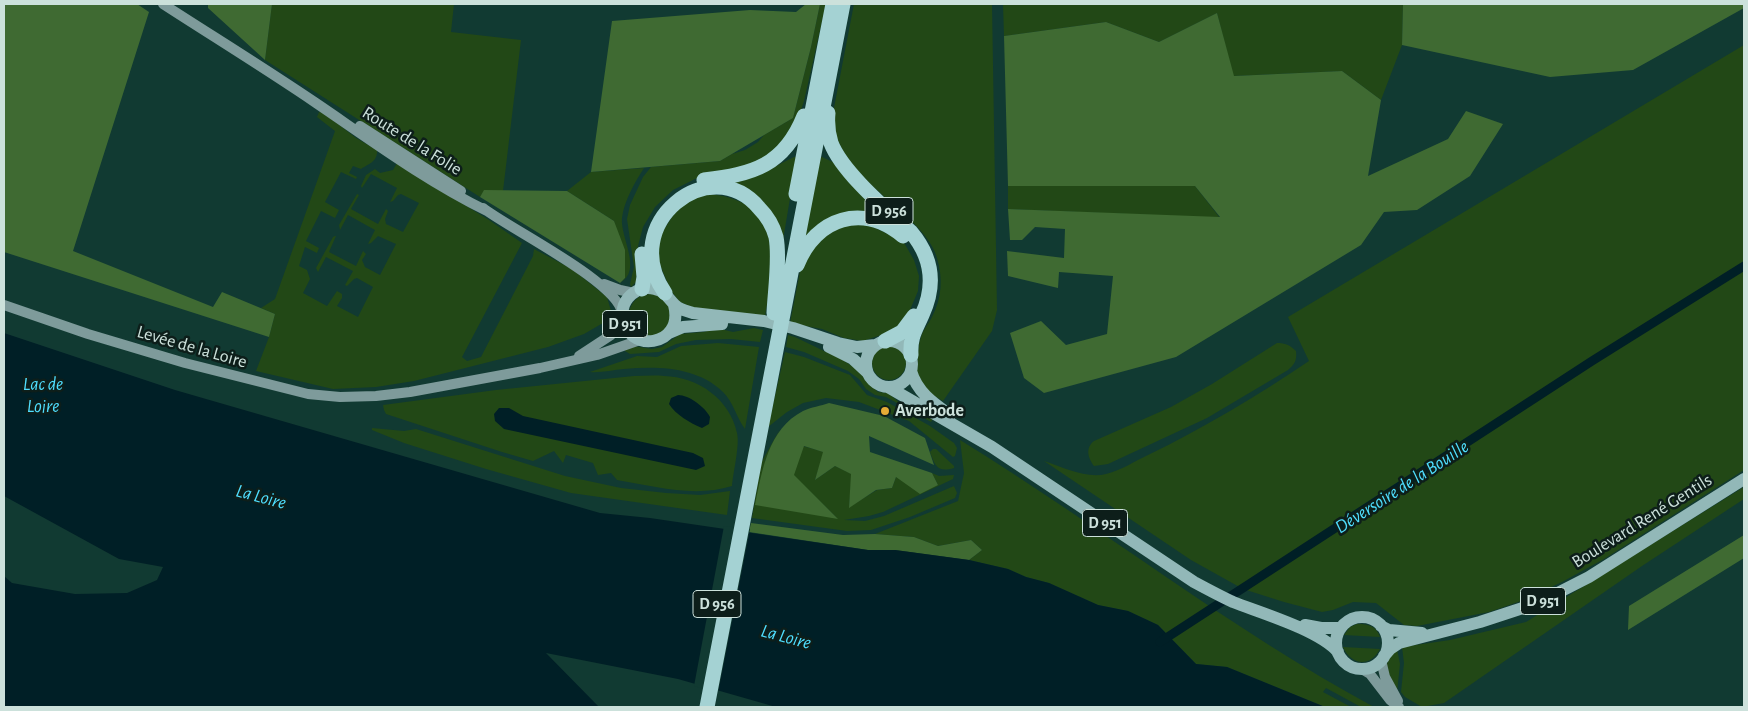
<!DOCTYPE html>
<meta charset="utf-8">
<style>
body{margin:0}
#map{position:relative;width:1748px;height:711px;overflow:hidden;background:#113a32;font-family:"Alegreya Sans",sans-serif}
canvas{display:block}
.frame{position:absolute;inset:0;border:5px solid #cce1db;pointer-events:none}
</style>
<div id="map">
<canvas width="1748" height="711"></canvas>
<div class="frame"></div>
</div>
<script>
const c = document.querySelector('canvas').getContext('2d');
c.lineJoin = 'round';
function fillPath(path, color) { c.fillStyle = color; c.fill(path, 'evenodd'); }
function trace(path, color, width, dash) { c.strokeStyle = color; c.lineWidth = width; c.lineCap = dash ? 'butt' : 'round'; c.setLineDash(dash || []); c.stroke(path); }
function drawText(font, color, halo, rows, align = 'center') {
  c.font = font + ' "Alegreya Sans",sans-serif'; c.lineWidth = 5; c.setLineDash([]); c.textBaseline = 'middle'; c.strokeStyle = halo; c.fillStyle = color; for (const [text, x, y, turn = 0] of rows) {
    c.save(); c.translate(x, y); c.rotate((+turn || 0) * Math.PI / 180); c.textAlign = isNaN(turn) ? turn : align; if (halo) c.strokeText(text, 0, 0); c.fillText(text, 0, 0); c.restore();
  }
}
fillPath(new Path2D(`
 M 272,4 L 454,4 L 451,32 L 521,40 L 503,191 L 484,191 L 480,197 L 265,60 Z
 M 820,4 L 826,4 L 804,101 L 795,128 L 765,161 L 722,174 L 695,179 L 673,190 L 655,207 L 643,227 L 638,246 L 636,282 L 631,287 L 630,284 L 634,267 L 627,219 L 630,205 L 643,177 L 651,167 L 720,161 L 732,154 L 745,150 L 758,142 L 764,135 L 793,118 L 811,47 Z
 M 854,4 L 992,4 L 997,310 L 992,331 L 943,401 L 929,393 L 917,379 C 917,366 917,349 921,337 C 923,330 929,323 932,317 C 942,298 943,278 937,258 C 933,243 920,229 908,218 C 884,195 853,173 839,143 C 834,133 834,123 833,113 Z
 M 1003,4 L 1403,4 L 1402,45 L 1381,100 L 1342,71 L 1233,76 L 1217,13 L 1159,42 L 1106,22 L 1004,36 Z
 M 1744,45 L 1744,470 L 1604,559 L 1562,582 L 1521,601 L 1489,612 L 1417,626 L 1404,625 L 1376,603 L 1353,602 L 1333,610 L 1322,612 L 1284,602 L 1243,589 L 1191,560 L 1044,461 C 1062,467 1087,479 1106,474 C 1120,471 1135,461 1148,455 C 1204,428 1257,396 1309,361 L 1288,317 Z
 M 319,112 L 324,113 L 356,138 L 377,150 C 378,162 368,164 361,169 L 353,166 L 349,173 L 357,177 L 356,179 L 341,172 L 325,202 L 339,210 L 335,218 L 321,211 L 306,241 L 319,248 L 317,253 L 305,247 L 299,266 L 307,270 L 310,279 L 303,293 L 327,306 L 337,291 L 342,294 L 342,298 L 337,306 L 358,317 L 373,287 L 357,278 L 354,279 L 347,286 L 345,285 L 353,271 L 326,257 L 318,272 L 316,268 L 333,237 L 335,236 L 336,236 L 329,252 L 356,266 L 363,251 L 366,254 L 362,260 L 365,267 L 380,275 L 396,244 L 378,236 L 371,243 L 368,244 L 375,230 L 348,215 L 340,230 L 339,225 L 357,194 L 359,195 L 351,209 L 378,224 L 386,209 L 388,211 L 385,219 L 386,224 L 403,232 L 419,203 L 401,194 L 398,195 L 393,201 L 390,202 L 397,188 L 371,174 L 362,188 L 361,186 L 366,175 L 375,169 L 380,173 L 393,170 L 397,163 L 489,220 L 522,243 L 462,357 L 467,361 L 481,357 L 533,256 L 534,249 L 572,269 L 607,297 L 611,311 L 603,323 L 584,334 L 548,347 L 414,381 L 376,387 L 333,389 L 256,371 L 269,337 L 275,314 L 261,308 L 275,299 L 335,131 L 317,117 Z
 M 794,157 L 797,157 L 783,240 C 768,209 763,194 728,183 L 770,169 Z
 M 822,157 L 837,164 L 899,227 L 861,214 L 802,243 L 818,158 Z
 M 644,168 C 635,182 624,201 622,218 C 620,238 643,270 620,283 L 625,278 L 614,221 L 567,191 L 591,172 Z
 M 1008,186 L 1195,186 L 1220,218 L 1008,209 Z
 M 707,194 C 738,196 766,209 772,243 C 775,261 768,298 765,317 L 699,310 L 680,302 L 671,291 L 655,253 L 656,242 L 681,203 Z
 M 860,221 L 903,241 L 914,260 L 919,276 L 918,291 L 910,310 L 896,330 L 863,341 L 844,338 L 822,329 L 790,323 L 800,272 L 805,255 L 828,229 Z
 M629 315a21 21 0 1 1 42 0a21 21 0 1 1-42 0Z
 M 716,328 L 733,332 L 754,328 L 763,330 L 760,342 L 731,339 L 696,340 L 676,344 L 659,352 L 630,354 L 625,351 L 624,347 L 633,346 L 652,349 L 662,347 L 680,334 L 704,332 Z
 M 788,335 L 795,337 L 826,352 L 830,352 L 860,371 L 865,380 L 878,392 L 888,393 L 900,403 L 913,410 L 919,409 L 934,417 L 931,422 L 886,397 L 875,395 L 866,389 L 859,379 L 848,371 L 804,352 L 786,347 Z
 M 718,343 L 759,347 L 745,429 C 736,417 734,403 723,392 C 697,367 659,366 624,369 C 613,370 600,373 590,372 L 637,356 L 657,357 L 681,346 Z
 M 1277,343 C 1285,343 1290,345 1296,351 C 1297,360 1295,364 1288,370 L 1207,418 L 1108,464 L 1094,466 C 1088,458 1085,448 1094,441 L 1171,407 L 1212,384 Z
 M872 363a17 17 0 1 1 34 0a17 17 0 1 1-34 0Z
 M 785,352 L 804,357 L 850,375 L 867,395 L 887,402 L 930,426 L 954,443 L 957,448 L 955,456 L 953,457 L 909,421 L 859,402 L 826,398 L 803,403 L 787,412 L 768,427 Z
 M 634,376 C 644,376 654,375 664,376 C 698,377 730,399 737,433 C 740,445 733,473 732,486 C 695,498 653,486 617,480 L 611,473 L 598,475 L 593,463 L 566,455 L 563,463 L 554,451 L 533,461 L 502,452 L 386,414 L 384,410 L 383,405 L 496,390 Z
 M 372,428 L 404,431 L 416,429 L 565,476 L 621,488 L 666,493 L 700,495 L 730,491 L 727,515 L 571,493 L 486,469 L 404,443 L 372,430 Z
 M 780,429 L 765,461 L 837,518 L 793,475 L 803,446 L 824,452 L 815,480 L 835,466 L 852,474 L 849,507 L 877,490 L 892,488 L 896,477 L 938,485 L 932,473 L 939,476 L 954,475 L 953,479 L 883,512 L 869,516 L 844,520 L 865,521 L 884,516 L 954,486 L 957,493 L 955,498 L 910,517 L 871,530 L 847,531 L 752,518 L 761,463 Z
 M 960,440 C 1100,526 1230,629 1374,707 L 1361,707 L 1326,688 L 1323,692 L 1351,707 L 1325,707 L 1227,667 L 1196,664 L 1158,625 L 1128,611 L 1098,605 L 1049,583 L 1026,577 L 1008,569 L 969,560 L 982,550 L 971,540 L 938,546 L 914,537 L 875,534 L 958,501 L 964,473 Z
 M 933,449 L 936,449 L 954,466 L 954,468 C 938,473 935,466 930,452 Z
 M 1744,487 L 1744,499 L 1642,566 L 1444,703 L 1422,707 L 1405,697 L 1401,692 L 1404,663 L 1402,647 L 1450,640 L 1526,622 Z
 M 1357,624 C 1369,624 1376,626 1380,637 L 1344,635 L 1350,627 Z
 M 1343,647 L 1380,649 C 1370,668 1351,665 1343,647 Z
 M 1397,649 L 1400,664 L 1397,692 C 1385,678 1382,660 1397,649 Z`), '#224816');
fillPath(new Path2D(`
 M 4,4 L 137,4 L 149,12 L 73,251 L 213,307 L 222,292 L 275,314 L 269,337 L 4,252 Z
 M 208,4 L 272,4 L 265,60 L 208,8 Z
 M 806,4 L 820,4 L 811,47 L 793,118 L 720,161 L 591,172 L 612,21 L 750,10 L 796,12 Z
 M 1403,4 L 1744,4 L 1744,8 L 1633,70 L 1550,77 L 1402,45 Z
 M 1217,13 L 1234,76 L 1342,71 L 1381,100 L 1368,176 L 1448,139 L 1466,111 L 1503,124 L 1470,176 L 1417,210 L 1384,212 L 1361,245 L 1176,357 L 1044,393 L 1024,378 L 1010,333 L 1041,321 L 1066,345 L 1107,334 L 1113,276 L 1059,272 L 1058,288 L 1008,276 L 1007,251 L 1064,258 L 1065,229 L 1035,227 L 1022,240 L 1010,240 L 1008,209 L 1220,217 L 1195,186 L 1008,186 L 1004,36 L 1106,22 L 1159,42 Z
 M 484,190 L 567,191 L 614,221 L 625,250 L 625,278 L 620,283 L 480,197 Z
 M 829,403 L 884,416 L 925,438 L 934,465 L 869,436 L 870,452 L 932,473 L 938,485 L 920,494 L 896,477 L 892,488 L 876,490 L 849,508 L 851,474 L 835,466 L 815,480 L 823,452 L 804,446 L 794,475 L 838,519 L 755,505 C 762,471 768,429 803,411 C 811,407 821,406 829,403 Z
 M 751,523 L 843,535 L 875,534 L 914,537 L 938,546 L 971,540 L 982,550 L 969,560 L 895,550 L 868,550 L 749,532 Z
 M 1744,535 L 1744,558 L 1628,630 L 1629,606 Z`), '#3f6a32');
fillPath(new Path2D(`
 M 4,333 L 175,390 L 600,513 L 650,518 L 868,550 L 895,550 L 969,560 L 1008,569 L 1026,577 L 1049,583 L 1098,605 L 1128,611 L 1158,625 L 1196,664 L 1227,667 L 1325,707 L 776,707 L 678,679 L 546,653 L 599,707 L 4,707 L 4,576 L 12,583 L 75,594 L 127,593 L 157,580 L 163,567 L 119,559 L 4,496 Z
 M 678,395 C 689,395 705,407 710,417 L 709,424 L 702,428 C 690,423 676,415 669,404 L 671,398 Z
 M 499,408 L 509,408 L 523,416 L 693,453 L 703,458 L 705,466 L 696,470 L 504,429 L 495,421 L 494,414 Z`), '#001f26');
fillPath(new Path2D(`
 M 724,526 L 750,529 L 718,693 L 694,686 Z`), '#113a32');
trace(new Path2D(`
 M 1160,642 L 1592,361 L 1744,266`), '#001f26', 9);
trace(new Path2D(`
 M 163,4 C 214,37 266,69 316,103 C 372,141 426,181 487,211
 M 360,126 L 461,191
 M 483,208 C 510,229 618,282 622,313
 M 604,284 L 620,290 L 634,293
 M 4,305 L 88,334 L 185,363 L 308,394 L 340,397 L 376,396 L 410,392 L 540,368 L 597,355 L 640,340
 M 579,356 L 611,335 L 623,321
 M 1381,660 L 1385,677 L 1398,701
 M 1360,668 L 1370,674 L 1390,700 L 1399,707`), '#7e9b9b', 10);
trace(new Path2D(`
 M 674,305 C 685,348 625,354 623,316 C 622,310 624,303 628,298 C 635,290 645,286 655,289 C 666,291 668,299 675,305 C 680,310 687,311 693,313 L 764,321 L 793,328 L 838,343 L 857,347 L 875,345
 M 669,333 L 683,327 L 722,324
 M866 364a23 23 0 1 1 46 0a23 23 0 1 1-46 0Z
 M 829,347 L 853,359 L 867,372
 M 911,371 C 917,392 933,403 950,415
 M 888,387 L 992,447 L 1194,582 C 1207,589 1220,596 1233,602 C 1261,613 1319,630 1338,652
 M1336 643a26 26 0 1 1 52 0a26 26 0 1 1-52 0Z
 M 1305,625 L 1321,628 L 1341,628
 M 1381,626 L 1389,630 L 1422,633
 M 1384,656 L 1390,649 L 1399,643 L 1480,622 L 1538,603 L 1589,577 L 1744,479`), '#92b8b8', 12);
trace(new Path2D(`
 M 828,113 C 827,123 828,133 831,143 C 842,172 887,210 911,232 C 932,257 936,285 922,315 C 915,331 910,337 911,355
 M 704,180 C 753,174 784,166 804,116
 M 796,194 L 833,4
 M 797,265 C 816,217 863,203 903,236
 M 642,289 L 644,277 L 642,254
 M 665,293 C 617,224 710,150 759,208 C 767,216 773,226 776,237 C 780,258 775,291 774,313
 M 885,341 L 902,332 L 914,316
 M 707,707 L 843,4`), '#a4d2d3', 15);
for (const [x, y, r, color] of [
 [885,411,5,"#e6ac36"]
]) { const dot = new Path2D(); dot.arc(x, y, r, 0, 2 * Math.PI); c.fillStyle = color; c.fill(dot); trace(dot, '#0d1e1a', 2); }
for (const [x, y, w] of [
 [889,211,48],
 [625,324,45],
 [1105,523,45],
 [1543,601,45],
 [717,604,48]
]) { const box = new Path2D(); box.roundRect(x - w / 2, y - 13.5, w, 27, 4); c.fillStyle = '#0d1e1a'; c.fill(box); trace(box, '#cce1db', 1); }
drawText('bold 16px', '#cce1db', null, [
 ["D 956",889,211],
 ["D 951",625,324],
 ["D 951",1105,523],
 ["D 951",1543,601],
 ["D 956",717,604]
]);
drawText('18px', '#cce1db', '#0d1e1a', [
 ["Route de la Folie",412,141,32],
 ["Levée de la Loire",192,347,16],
 ["Boulevard René Gentils",1642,521,-32]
]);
drawText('bold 18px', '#cce1db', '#0d1e1a', [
 ["Averbode",895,411]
], 'left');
drawText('italic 19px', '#4fdefe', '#0d1e1a', [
 ["Lac de",43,384],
 ["Loire",43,406],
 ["Déversoire de la Bouille",1402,487,-33],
 ["La Loire",261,497,15],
 ["La Loire",786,637,15]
]);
</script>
